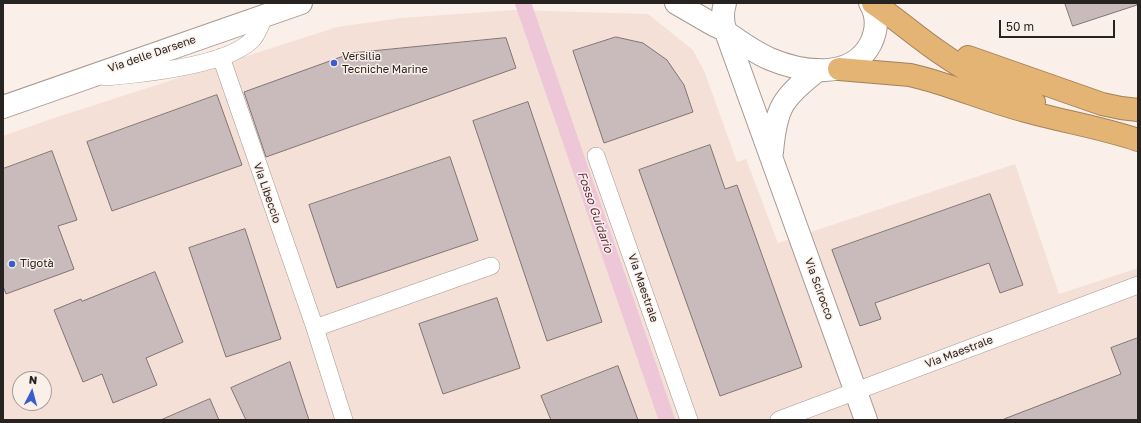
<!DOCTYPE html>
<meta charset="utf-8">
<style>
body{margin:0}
#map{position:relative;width:1141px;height:423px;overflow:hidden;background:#fbefe9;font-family:"Golos Text",sans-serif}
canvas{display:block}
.frame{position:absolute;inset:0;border:4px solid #272321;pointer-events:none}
.north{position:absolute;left:12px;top:371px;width:40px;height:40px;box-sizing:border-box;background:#fbefe9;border:1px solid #a69d99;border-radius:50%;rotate:6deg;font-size:11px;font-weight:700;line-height:16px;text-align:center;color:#272321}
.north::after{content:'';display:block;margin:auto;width:14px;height:18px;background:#395dce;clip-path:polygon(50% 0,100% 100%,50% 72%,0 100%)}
.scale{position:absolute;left:999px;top:20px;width:116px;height:18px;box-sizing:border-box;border:2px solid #272321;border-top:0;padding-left:5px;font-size:12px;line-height:14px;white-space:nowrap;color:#272321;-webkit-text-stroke:3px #fbefe9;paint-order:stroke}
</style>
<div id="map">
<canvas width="1141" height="423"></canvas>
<div class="frame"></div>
<div class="north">N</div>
<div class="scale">50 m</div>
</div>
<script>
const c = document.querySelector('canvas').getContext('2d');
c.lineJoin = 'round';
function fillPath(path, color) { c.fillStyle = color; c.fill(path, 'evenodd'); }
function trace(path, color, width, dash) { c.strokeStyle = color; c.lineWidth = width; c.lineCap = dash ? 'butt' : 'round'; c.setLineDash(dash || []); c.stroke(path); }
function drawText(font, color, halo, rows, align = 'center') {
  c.font = font + ' "Golos Text",sans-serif'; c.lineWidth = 3; c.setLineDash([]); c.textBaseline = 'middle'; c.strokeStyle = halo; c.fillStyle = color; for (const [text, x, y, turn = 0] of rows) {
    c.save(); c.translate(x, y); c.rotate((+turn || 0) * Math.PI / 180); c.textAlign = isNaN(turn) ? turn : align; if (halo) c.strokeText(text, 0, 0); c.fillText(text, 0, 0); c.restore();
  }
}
fillPath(new Path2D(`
 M 514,10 L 648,14 L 693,50 L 705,73 L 737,162 L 746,159 L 778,243 L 1015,164 L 1059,294 L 1138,268 L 1138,420 L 3,420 L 3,136 L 54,118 L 337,27 L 401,18 ZM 20,379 L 44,379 L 44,403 L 20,403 Z`), '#f5e0d7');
trace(new Path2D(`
 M 523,3 L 667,420`), '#edc7d8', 16);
const building = new Path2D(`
 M 1065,3 L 1136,3 L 1137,5 L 1073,26 Z
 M 616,37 L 643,43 L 667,60 L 684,85 L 693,112 L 604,143 L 573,51 Z
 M 506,38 L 516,68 L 266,157 L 244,92 L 352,53 Z
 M 217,95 L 242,165 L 112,211 L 87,142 Z
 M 528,102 L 602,322 L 547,341 L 473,121 Z
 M 710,145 L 725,189 L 737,185 L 802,367 L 720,396 L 639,170 Z
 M 52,151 L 77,220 L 58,226 L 74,269 L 6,294 L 3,286 L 3,169 Z
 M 450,157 L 478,240 L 337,288 L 309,205 Z
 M 990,194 L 1023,285 L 1000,293 L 989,263 L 875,303 L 881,319 L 860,326 L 832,250 Z
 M 245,229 L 281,339 L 226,357 L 189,248 Z
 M 155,272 L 183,342 L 146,358 L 157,385 L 113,403 L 102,374 L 83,382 L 54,310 L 81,299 L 82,301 Z
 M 497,298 L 520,368 L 443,394 L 419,324 Z
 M 1138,338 L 1138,420 L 1004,420 L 1004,419 L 1121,374 L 1111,348 Z
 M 290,362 L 309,420 L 246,420 L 231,388 Z
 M 618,366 L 638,420 L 551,420 L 541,396 Z
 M 210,399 L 219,420 L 161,420 Z`);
fillPath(building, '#c9bbbb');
trace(building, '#817575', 1);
const street = new Path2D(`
 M 221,57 L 315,328 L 344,420
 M 105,77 C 142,74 226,66 252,40 C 258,34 261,23 265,15
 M 596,156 L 689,420
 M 315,328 L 491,266
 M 779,420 L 1138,285`);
const secondary = new Path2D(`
 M 676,3 L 714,25 L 725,30
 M 725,3 C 722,13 722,22 726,32 C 740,42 754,52 770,59 C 801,72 852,81 871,43 C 877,30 878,16 870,3
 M 726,32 L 866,420
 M 3,107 L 301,3
 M 772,152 C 776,107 782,98 818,70`);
const highway = new Path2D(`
 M 873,3 C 897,19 918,38 942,54 C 970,74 1003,88 1034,102
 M 968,57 L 1102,104 L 1121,108 L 1138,110
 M 839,69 L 910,75 L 922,78 C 956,87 988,101 1022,110 C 1060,121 1100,127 1138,140`);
trace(street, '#a59994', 18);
trace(secondary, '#a59994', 24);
trace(highway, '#a28158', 24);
trace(street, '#fff', 17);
trace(secondary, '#fff', 22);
trace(highway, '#e4b475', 22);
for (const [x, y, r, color] of [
 [334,63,4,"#395dce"],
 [12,264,4,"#395dce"]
]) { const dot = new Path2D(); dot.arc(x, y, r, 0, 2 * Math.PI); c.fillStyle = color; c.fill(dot); trace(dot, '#fbefe9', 1.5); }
drawText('11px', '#272321', '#fbefe9', [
 ["Via delle Darsene",152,54,-19],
 ["Via Libeccio",267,193,71],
 ["Via Maestrale",643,288,71],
 ["Via Scirocco",819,289,70],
 ["Via Maestrale",959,352,-21]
]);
drawText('11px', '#272321', '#fbefe9', [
 ["Versilia",342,57],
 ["Tecniche Marine",342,70],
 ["Tigotà",20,264]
], 'left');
drawText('italic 12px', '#623149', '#fbefe9', [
 ["Fosso Guidario",595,212,71]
]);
</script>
